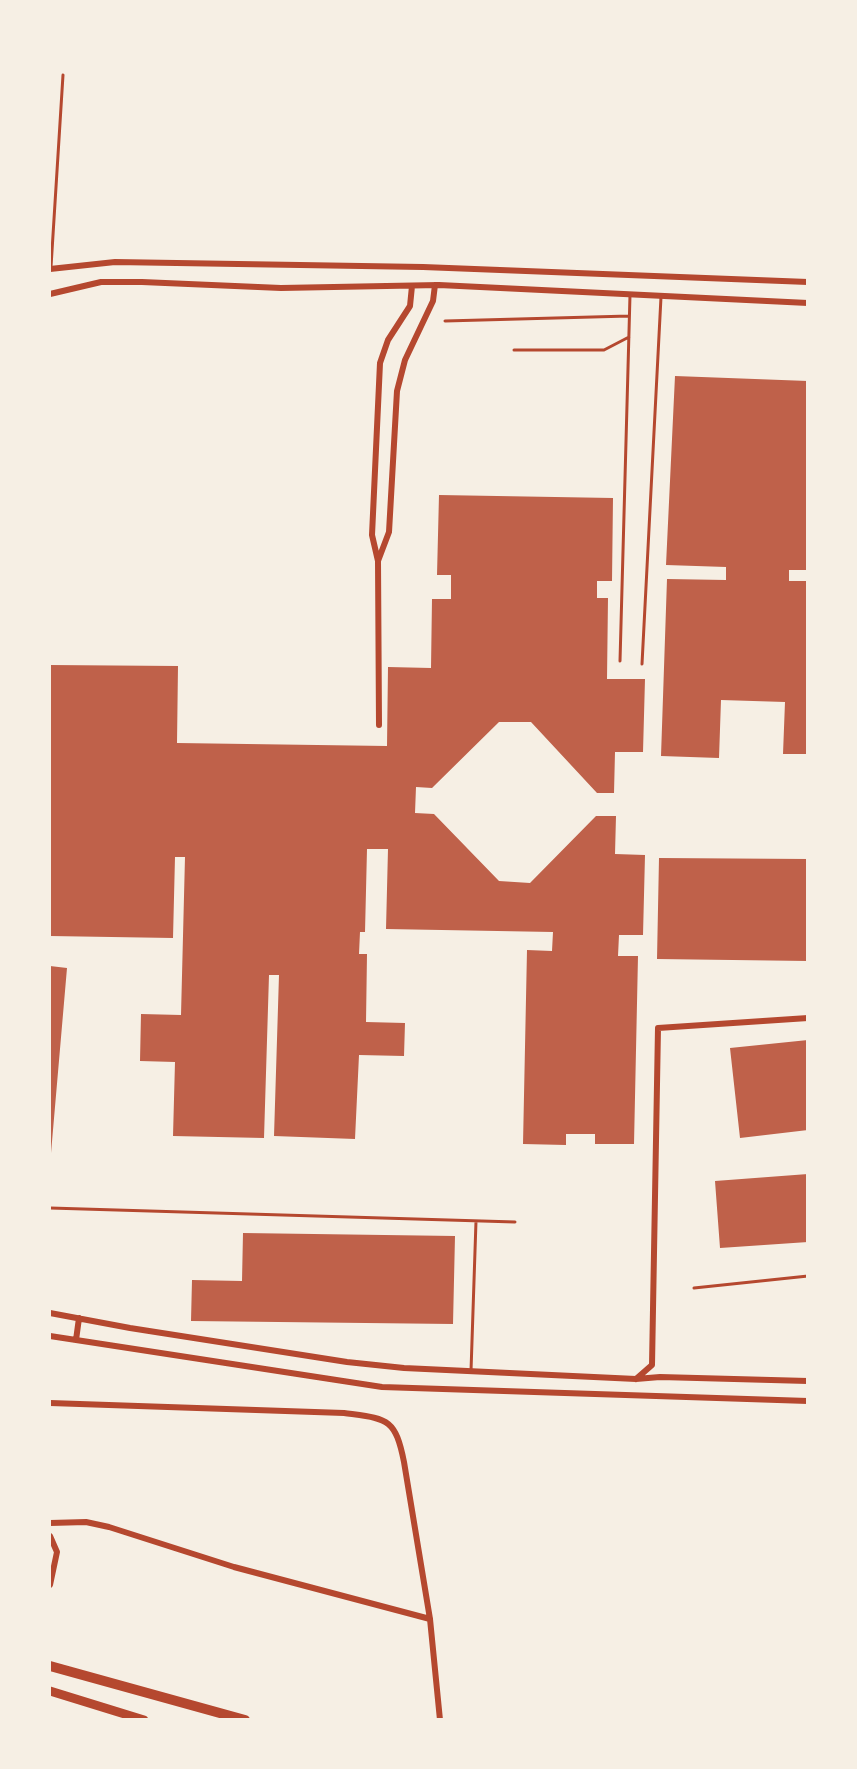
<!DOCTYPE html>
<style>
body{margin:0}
#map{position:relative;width:857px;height:1769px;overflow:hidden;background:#f6efe4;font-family:"Archivo Narrow",sans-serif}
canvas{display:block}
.frame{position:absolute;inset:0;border:51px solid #f6efe4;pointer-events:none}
</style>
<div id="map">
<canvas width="857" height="1769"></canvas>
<div class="frame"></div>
</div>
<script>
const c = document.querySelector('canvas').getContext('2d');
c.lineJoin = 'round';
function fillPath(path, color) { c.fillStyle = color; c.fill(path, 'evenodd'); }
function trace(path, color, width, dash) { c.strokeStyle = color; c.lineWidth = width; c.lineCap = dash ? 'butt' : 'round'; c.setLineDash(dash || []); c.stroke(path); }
fillPath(new Path2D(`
 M 675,376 L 808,381 L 808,570 L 789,570 L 789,581 L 808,581 L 808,754 L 783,754 L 785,702 L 721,700 L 719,758 L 661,756 L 667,579 L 726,580 L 726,567 L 666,565 Z
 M 439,495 L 613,498 L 612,581 L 597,581 L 597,598 L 608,598 L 607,679 L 645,679 L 643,752 L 615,752 L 614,793 L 597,793 L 531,722 L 499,722 L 432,788 L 416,787 L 415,813 L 434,814 L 499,881 L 530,883 L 596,816 L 616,816 L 615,854 L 645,855 L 643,935 L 619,935 L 618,956 L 638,956 L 634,1144 L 595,1144 L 595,1134 L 566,1134 L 566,1145 L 523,1144 L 527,950 L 552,951 L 553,932 L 386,929 L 388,849 L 367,849 L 365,932 L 360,932 L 359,954 L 367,954 L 366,1022 L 405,1023 L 404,1056 L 359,1055 L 355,1139 L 274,1136 L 279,975 L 269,975 L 264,1138 L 173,1136 L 175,1062 L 140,1061 L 141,1014 L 181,1015 L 185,857 L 175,857 L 173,938 L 50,936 L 50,665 L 178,666 L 177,743 L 387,746 L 388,667 L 431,668 L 432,599 L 451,599 L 451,575 L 437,575 Z
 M 659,858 L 808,859 L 808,961 L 657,959 Z
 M 50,966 L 67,968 L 51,1153 L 50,1153 Z
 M 808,1040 L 808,1130 L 740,1138 L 730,1048 Z
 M 808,1174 L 808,1242 L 720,1248 L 715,1181 Z
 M 243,1233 L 455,1236 L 453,1324 L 191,1321 L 192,1280 L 242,1281 Z`), '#bf614a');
trace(new Path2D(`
 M 51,267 L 63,75
 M 445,321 L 629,316
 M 514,350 L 604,350 L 629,337
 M 620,661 L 630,295
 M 642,664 L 661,297
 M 50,1208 L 515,1222
 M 694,1288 L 808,1276
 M 471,1371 L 476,1221`), '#b5482f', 3);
trace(new Path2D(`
 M 50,269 L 115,262 L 423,267 L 808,282
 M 412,286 L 410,306 L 388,340 L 380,363 L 372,535 L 378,561 L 389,532 L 397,391 L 405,360 L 433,301 L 435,285
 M 50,294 L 101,282 L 142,282 L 281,288 L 439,285 L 808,303
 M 378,561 L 379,725
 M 50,1313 L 130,1328 L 347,1362 L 404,1368 L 636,1379 L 660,1377 L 808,1381
 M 50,1336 L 382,1387 L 808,1401
 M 76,1340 L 79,1318
 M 636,1379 L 652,1365 L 658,1028 L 808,1018
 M 50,1403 L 344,1413 C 387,1419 395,1417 404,1462 L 430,1619 L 440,1720
 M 50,1523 L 86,1522 L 109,1527 L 234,1567 L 430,1619
 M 50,1536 L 57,1552 L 50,1585`), '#b5482f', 6);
trace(new Path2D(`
 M 50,1691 L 144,1720`), '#b5482f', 9);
trace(new Path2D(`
 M 50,1666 L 245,1720`), '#b5482f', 10);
</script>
